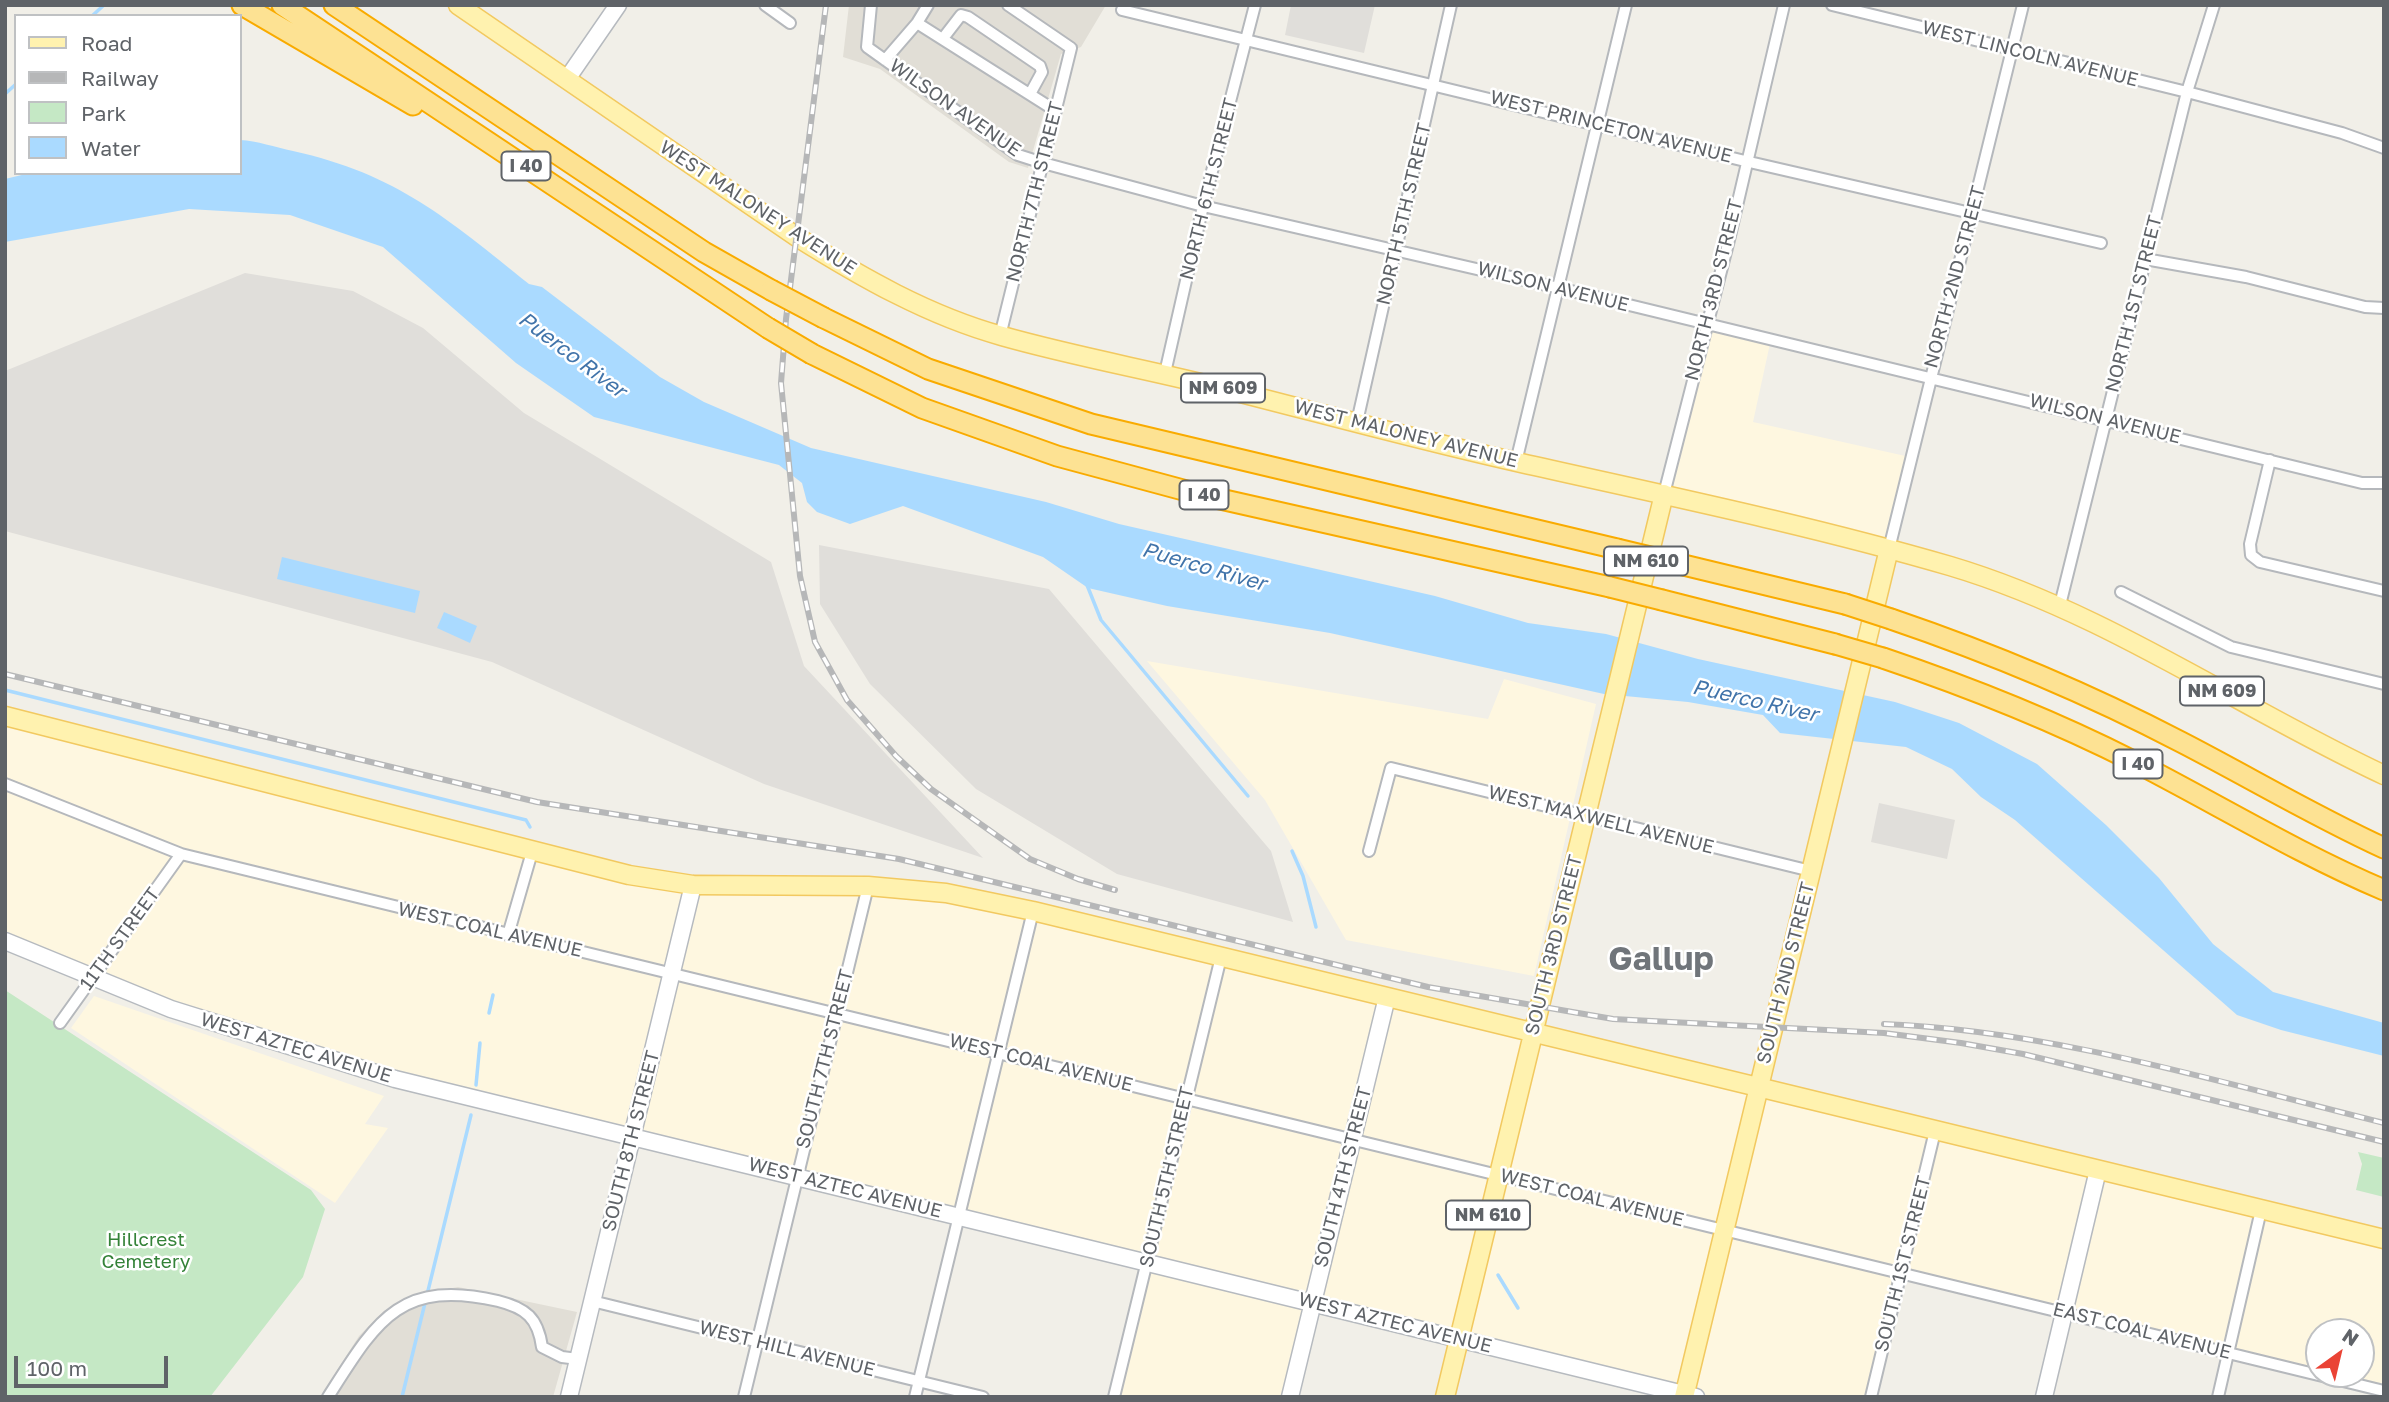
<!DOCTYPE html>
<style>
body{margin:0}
#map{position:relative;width:2389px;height:1402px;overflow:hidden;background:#f1efe8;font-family:"Golos Text",sans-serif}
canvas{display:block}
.frame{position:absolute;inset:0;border:7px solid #5f6368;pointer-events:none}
.legend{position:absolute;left:14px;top:14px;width:228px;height:161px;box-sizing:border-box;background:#fff;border:2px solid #bfc1c3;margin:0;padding:9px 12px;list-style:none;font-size:21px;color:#5f6368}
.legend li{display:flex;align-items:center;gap:14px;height:35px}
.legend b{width:35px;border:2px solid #bfc1c3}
.north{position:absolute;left:2305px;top:1318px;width:70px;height:70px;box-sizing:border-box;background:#fff;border:2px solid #bfc1c3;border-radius:50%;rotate:34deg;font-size:19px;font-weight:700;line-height:28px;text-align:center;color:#5f6368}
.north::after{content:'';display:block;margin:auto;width:24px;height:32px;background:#ea4335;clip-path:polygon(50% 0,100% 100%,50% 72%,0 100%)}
.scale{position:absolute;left:14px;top:1356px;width:154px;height:32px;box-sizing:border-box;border:4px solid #5f6368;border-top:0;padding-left:9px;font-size:21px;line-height:24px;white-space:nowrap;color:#5f6368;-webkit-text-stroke:5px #fff;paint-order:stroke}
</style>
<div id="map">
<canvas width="2389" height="1402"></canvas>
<div class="frame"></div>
<ul class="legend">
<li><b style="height:9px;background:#fff2af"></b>Road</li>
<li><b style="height:9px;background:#b6b7b8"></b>Railway</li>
<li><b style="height:19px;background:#c5e8c5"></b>Park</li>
<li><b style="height:19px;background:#aadaff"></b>Water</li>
</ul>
<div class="north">N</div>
<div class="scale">100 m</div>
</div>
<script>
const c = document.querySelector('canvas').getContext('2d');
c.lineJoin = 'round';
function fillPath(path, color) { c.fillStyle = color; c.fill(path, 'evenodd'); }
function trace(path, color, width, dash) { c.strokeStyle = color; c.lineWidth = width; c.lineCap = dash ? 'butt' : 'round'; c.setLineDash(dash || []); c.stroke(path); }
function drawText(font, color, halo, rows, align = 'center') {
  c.font = font + ' "Golos Text",sans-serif'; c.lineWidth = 5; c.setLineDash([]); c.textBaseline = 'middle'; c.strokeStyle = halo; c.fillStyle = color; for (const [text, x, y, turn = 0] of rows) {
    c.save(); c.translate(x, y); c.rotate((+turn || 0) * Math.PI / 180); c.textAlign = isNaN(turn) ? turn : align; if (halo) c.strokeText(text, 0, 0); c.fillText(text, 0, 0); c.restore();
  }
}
fillPath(new Path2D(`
 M 1707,325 L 1771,339 L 1753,422 L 1910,457 L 1889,549 L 1664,494 Z
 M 1147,661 L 1488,719 L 1504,679 L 1596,704 L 1534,976 L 1346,940 L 1265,800 Z
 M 5,716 L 629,875 L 946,893 L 2384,1240 L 2384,1391 L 1901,1274 L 1871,1397 L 1696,1397 L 1313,1303 L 1290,1397 L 1114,1397 L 1147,1263 L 455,1093 L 171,1009 L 5,941 ZM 2319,1332 L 2361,1332 L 2361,1374 L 2319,1374 Z
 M 94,996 L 384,1096 L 365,1124 L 388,1128 L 335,1203 L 71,1028 Z`), '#fef7e0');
fillPath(new Path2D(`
 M 1291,5 L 1375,5 L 1364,53 L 1285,35 Z
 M 245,273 L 353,291 L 423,328 L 524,413 L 771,562 L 804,666 L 983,858 L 764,784 L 492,662 L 5,531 L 5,371 Z
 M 819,545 L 1049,589 L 1271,851 L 1293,922 L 1117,874 L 976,789 L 870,684 L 820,604 Z
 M 1879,803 L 1955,820 L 1947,859 L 1871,842 Z`), '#e0deda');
fillPath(new Path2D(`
 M 849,5 L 1106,5 L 1081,47 L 1061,54 L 1028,168 L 1009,162 L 880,69 L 843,57 Z
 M 458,1287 L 577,1312 L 553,1397 L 320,1397 L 359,1336 L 384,1311 L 414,1295 Z`), '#e1ded6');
fillPath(new Path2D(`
 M 5,990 L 311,1190 L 325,1209 L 303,1277 L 210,1397 L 5,1397 Z
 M 2358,1152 L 2384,1158 L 2384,1197 L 2356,1190 L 2362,1164 Z`), '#c5e8c5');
fillPath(new Path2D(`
 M 240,140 C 257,141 275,147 293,151 C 397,174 448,219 529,284 L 542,287 L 660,377 L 704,402 L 811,448 L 1046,502 L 1119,524 L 1435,596 L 1528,623 L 1606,634 L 1698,659 L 1895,702 L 1959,723 L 2037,764 L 2106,825 L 2159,878 L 2213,944 L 2273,992 L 2384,1023 L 2384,1056 L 2281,1030 L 2237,1015 L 2015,820 L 1981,797 L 1952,769 L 1906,747 L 1780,733 L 1763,715 L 1688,702 L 1604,694 L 1330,633 L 1167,606 L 1088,588 L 1043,557 L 903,506 L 850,524 L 817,512 L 807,502 L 802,483 L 779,465 L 594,417 L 516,363 L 383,247 L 290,215 L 189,209 L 5,242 L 5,179 L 30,173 L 240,173 Z
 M 282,557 L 420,591 L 415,613 L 277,579 Z
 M 444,612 L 477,626 L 470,643 L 437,628 Z`), '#aadaff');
trace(new Path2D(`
 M 92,16 L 104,5
 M 5,94 L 16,84
 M 1087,585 L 1101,620 L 1248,796
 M 5,690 L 526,820 L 530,827
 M 1292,851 L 1303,876 L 1316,927
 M 489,1013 L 493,995
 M 476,1085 L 480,1043
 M 1498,1275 L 1518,1308
 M 402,1397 L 471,1115`), '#aadaff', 3.5);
const street = new Path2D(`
 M 765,5 L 790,23
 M 871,5 L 867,47 L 1018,155 L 1043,163 L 1203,206 L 1559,288 L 2362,483 L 2384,483
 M 1832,5 L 2187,92 L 2342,133 L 2384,148
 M 1122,10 L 1745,161 L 2101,243
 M 917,23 L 1056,111
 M 944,37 L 961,15 L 968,17 L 1040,66 L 1042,72 L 1030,94
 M 885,60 L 917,23 L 928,5
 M 2145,259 L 2246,277 L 2365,307 L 2384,308
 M 1000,336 L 1071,48 L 1008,5
 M 1165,373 L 1203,206 L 1255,5
 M 1357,422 L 1451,5
 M 2270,460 L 2250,544 L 2251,555 L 2260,562 L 2384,591
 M 1516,462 L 1626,5
 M 1664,494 L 1729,240 L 1784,5
 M 1889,549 L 2023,5
 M 2121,592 L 2231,647 L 2384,684
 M 2060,605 L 2187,92 L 2214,5
 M 5,784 L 181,854 L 2384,1391
 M 1369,851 L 1391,768 L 1811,871
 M 508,935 L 532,852
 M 60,1023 L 181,854
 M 592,1301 L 983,1397
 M 328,1397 C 376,1322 399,1278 498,1301 C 526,1308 538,1318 542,1347 L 562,1357 L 578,1359
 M 744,1397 L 868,886
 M 915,1397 L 1033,911
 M 1114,1397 L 1221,957
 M 1871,1397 L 1935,1131
 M 2218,1397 L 2261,1210`);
const secondary = new Path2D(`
 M 567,79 L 618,5
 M 5,941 L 171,1009 L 395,1079 L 1696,1397
 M 569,1397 L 693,885
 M 1290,1397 L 1387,997
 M 2044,1397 L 2098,1170`);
const primary = new Path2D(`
 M 458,5 L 797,237 C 861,277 929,316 1002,336 C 1076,357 1151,370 1225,389 C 1324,414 1422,441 1521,463 C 1664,495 1809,525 1950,566 C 2105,612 2238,707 2384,775
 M 5,716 L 629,875 L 693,885 L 868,886 L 946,893 L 1033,911 L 2384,1239
 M 1445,1397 L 1664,494
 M 1684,1397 L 1889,549`);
const highway = new Path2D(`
 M 242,5 L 413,105
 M 282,5 L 768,328
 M 334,5 L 704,252 L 771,290
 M 824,318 L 928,369 L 1091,424 L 1617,549
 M 812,354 L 922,408 L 1057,456 L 1198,494 L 1610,587
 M 1667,561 L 1845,604
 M 1662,600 L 1835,644
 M 1891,619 C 1991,653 2087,693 2181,742 C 2249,777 2314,816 2384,848
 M 1883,658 C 1969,687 2052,720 2133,761 C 2217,804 2297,853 2384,890`);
trace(street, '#b5b8bc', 14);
trace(secondary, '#b6babf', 19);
trace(primary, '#f2c960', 21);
trace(highway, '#f9ab00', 23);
trace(street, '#fff', 10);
trace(secondary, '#fff', 16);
trace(primary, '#fff2af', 18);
trace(highway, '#fde293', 19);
const rail = new Path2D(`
 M 826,5 L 786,319 L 781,383 L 800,576 L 815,642 L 847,700 L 896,756 L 931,789 L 1030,859 L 1078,879 L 1115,890
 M 5,674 L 537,802 L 899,859 L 1428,987 L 1613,1019 L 1884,1033 L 1961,1043 L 2023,1054 L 2384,1142
 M 1884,1024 C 2050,1030 2222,1083 2384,1123`);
trace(rail, '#b6b7b8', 6);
trace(rail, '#fff', 3.5, [10]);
const highwayBridge = new Path2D(`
 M 771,290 L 824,318
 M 768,328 L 812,354
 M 1617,549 L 1667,561
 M 1610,587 L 1662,600
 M 1845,604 L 1891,619
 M 1835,644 L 1883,658`);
trace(highwayBridge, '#f9ab00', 23, []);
trace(highwayBridge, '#fde293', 19);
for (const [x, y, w] of [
 [526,166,49],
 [1223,388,84],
 [1204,495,49],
 [1646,561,84],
 [2222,691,84],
 [2138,764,49],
 [1488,1215,84]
]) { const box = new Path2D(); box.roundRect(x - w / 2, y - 14.5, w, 29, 5); c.fillStyle = '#fff'; c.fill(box); trace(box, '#5f6368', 2); }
drawText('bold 18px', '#5f6368', null, [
 ["I 40",526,166],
 ["NM 609",1223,388],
 ["I 40",1204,495],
 ["NM 610",1646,561],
 ["NM 609",2222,691],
 ["I 40",2138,764],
 ["NM 610",1488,1215]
]);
drawText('19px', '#5f6368', '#fff', [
 ["WEST LINCOLN AVENUE",2030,54,14],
 ["WILSON AVENUE",955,108,35],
 ["WEST PRINCETON AVENUE",1611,127,14],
 ["NORTH 6TH STREET",1209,189,-76],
 ["NORTH 7TH STREET",1035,192,-76],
 ["WEST MALONEY AVENUE",758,208,33],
 ["NORTH 5TH STREET",1404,214,-77],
 ["NORTH 2ND STREET",1955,277,-75],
 ["WILSON AVENUE",1553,287,14],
 ["NORTH 3RD STREET",1714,290,-76],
 ["NORTH 1ST STREET",2134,304,-76],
 ["WILSON AVENUE",2105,419,14],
 ["WEST MALONEY AVENUE",1406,434,14],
 ["WEST MAXWELL AVENUE",1601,820,14],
 ["WEST COAL AVENUE",490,930,13],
 ["11TH STREET",120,939,-54],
 ["SOUTH 3RD STREET",1554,945,-76],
 ["SOUTH 2ND STREET",1786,973,-76],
 ["WEST AZTEC AVENUE",296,1048,17],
 ["SOUTH 7TH STREET",825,1059,-76],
 ["WEST COAL AVENUE",1041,1063,14],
 ["SOUTH 8TH STREET",631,1141,-76],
 ["SOUTH 5TH STREET",1167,1177,-77],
 ["SOUTH 4TH STREET",1343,1177,-76],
 ["WEST AZTEC AVENUE",845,1188,14],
 ["WEST COAL AVENUE",1592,1198,14],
 ["SOUTH 1ST STREET",1903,1264,-76],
 ["WEST AZTEC AVENUE",1395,1323,14],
 ["EAST COAL AVENUE",2142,1331,14],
 ["WEST HILL AVENUE",787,1349,14]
]);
drawText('19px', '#348238', '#fff', [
 ["Hillcrest",146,1240],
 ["Cemetery",146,1262]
]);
drawText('italic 21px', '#4174aa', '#fff', [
 ["Puerco River",572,355,37],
 ["Puerco River",1204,567,16],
 ["Puerco River",1755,701,13]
]);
drawText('bold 33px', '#70757a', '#fff', [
 ["Gallup",1661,960]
]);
</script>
